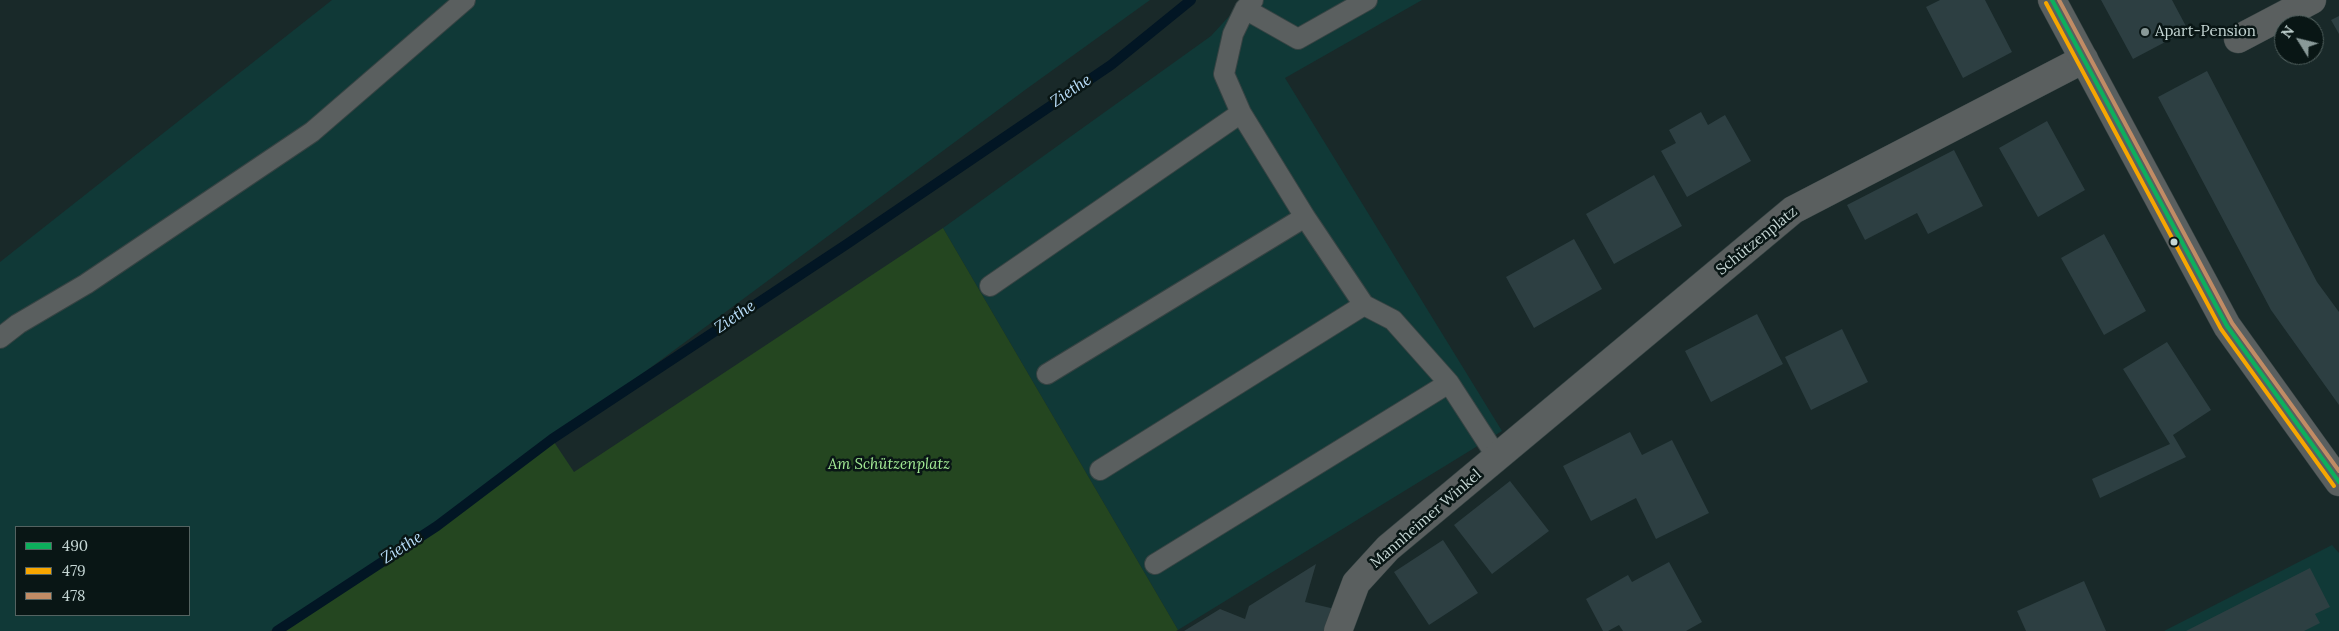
<!DOCTYPE html>
<meta charset="utf-8">
<style>
body{margin:0}
#map{position:relative;width:2339px;height:631px;overflow:hidden;background:#192929;font-family:Lora,serif}
canvas{display:block}
.legend{position:absolute;left:15px;top:526px;width:175px;height:90px;box-sizing:border-box;background:#091615;border:1px solid #546361;margin:0;padding:6px 9px;list-style:none;font-size:15px;color:#c5d6d4}
.legend li{display:flex;align-items:center;gap:10px;height:25px}
.legend b{width:25px;border:1px solid #546361}
.north{position:absolute;left:2274px;top:15px;width:50px;height:50px;box-sizing:border-box;background:#091615;border:1px solid #546361;border-radius:50%;rotate:306deg;font-size:14px;font-weight:700;line-height:20px;text-align:center;color:#c5d6d4}
.north::after{content:'';display:block;margin:auto;width:18px;height:22px;background:#899998;clip-path:polygon(50% 0,100% 100%,50% 72%,0 100%)}
</style>
<div id="map">
<canvas width="2339" height="631"></canvas>
<ul class="legend">
<li><b style="height:6px;background:#0daf5c"></b>490</li>
<li><b style="height:6px;background:#f7a600"></b>479</li>
<li><b style="height:6px;background:#c18c65"></b>478</li>
</ul>
<div class="north">N</div>
</div>
<script>
const c = document.querySelector('canvas').getContext('2d');
c.lineJoin = 'round';
function fillPath(path, color) { c.fillStyle = color; c.fill(path, 'evenodd'); }
function trace(path, color, width, dash) { c.strokeStyle = color; c.lineWidth = width; c.lineCap = dash ? 'butt' : 'round'; c.setLineDash(dash || []); c.stroke(path); }
function drawText(font, color, halo, rows, align = 'center') {
  c.font = font + ' Lora,serif'; c.lineWidth = 5; c.setLineDash([]); c.textBaseline = 'middle'; c.strokeStyle = halo; c.fillStyle = color; for (const [text, x, y, turn = 0] of rows) {
    c.save(); c.translate(x, y); c.rotate((+turn || 0) * Math.PI / 180); c.textAlign = isNaN(turn) ? turn : align; if (halo) c.strokeText(text, 0, 0); c.fillText(text, 0, 0); c.restore();
  }
}
fillPath(new Path2D(`
 M 332,0 L 1150,0 L 1025,90 L 437,526 L 270,631 L 0,631 L 0,262 ZM 16,527 L 189,527 L 189,615 L 16,615 Z
 M 1244,0 L 1422,0 L 1285,78 L 1502,431 L 1178,630 L 943,228 L 1211,36 Z
 M 2332,545 L 2339,553 L 2339,631 L 2164,631 Z`), '#103937');
fillPath(new Path2D(`
 M 943,228 L 1178,630 L 1176,631 L 277,631 L 437,526 L 552,439 L 574,472 Z`), '#244620');
trace(new Path2D(`
 M 277,631 L 437,526 L 552,439 L 847,244 L 1111,65 L 1191,0`), '#021624', 10);
fillPath(new Path2D(`
 M 1940,0 L 1985,0 L 2012,52 L 1963,78 L 1926,7 Z
 M 2101,0 L 2172,0 L 2188,30 L 2133,59 Z
 M 2339,16 L 2339,34 L 2331,20 Z
 M 2207,71 L 2317,282 L 2339,312 L 2339,405 L 2271,310 L 2158,97 Z
 M 1701,112 L 1708,125 L 1725,115 L 1751,161 L 1687,197 L 1661,151 L 1676,143 L 1669,130 Z
 M 2047,121 L 2085,190 L 2038,217 L 1999,148 Z
 M 1954,150 L 1983,206 L 1928,234 L 1917,213 L 1865,240 L 1847,205 Z
 M 1654,175 L 1682,226 L 1614,264 L 1586,214 Z
 M 2104,234 L 2146,311 L 2104,335 L 2061,258 Z
 M 1574,239 L 1602,289 L 1534,328 L 1506,277 Z
 M 1757,314 L 1783,364 L 1711,402 L 1685,351 Z
 M 1842,329 L 1868,382 L 1811,410 L 1785,357 Z
 M 2167,342 L 2211,410 L 2173,435 L 2186,457 L 2100,498 L 2092,479 L 2170,444 L 2123,369 Z
 M 1630,432 L 1642,455 L 1672,440 L 1709,513 L 1656,539 L 1636,498 L 1591,521 L 1563,466 Z
 M 1510,481 L 1549,531 L 1492,574 L 1454,525 Z
 M 1443,540 L 1478,593 L 1429,625 L 1394,572 Z
 M 1669,562 L 1702,622 L 1686,631 L 1623,631 L 1619,625 L 1608,631 L 1603,631 L 1586,599 L 1628,575 L 1632,582 Z
 M 1316,564 L 1305,602 L 1335,609 L 1328,631 L 1184,631 L 1220,609 L 1245,619 L 1249,606 Z
 M 2310,568 L 2330,607 L 2315,614 L 2320,623 L 2304,631 L 2186,631 Z
 M 2084,581 L 2106,631 L 2026,631 L 2017,611 Z`), '#2d3f42');
const service = new Path2D(`
 M 1253,0 L 1245,9 L 1233,34 L 1224,74 L 1241,113 L 1305,217 L 1364,305 L 1393,320 L 1449,383 L 1497,457
 M 1245,9 L 1298,39 L 1367,0
 M 990,286 L 1241,113
 M 0,338 L 18,324 L 86,284 L 312,132 L 465,0
 M 1047,374 L 1305,217
 M 1100,470 L 1364,305
 M 1155,564 L 1449,383`);
const minor = new Path2D(`
 M 2238,39 L 2312,0
 M 1338,631 L 1356,583 L 1388,548 L 1793,210 L 2084,59`);
const tertiary = new Path2D(`
 M 2052,0 L 2227,326 L 2339,482`);
trace(service, '#364343', 22);
trace(minor, '#364343', 29);
trace(tertiary, '#364343', 29);
trace(service, '#5a5f5f', 20);
trace(minor, '#5a5f5f', 28);
trace(tertiary, '#5a5f5f', 28);
trace(new Path2D(`
 M 2052,0 L 2227,326 L 2339,482`), '#0daf5c', 4);
trace(new Path2D(`
 M 2046,3 L 2221,329 L 2334,486`), '#f7a600', 4);
trace(new Path2D(`
 M 2059,0 L 2232,323 L 2339,471`), '#c18c65', 4);
for (const [x, y, r, color] of [
 [2145,32,5,"#899998"],
 [2174,242,4.5,"#c5d6d4"]
]) { const dot = new Path2D(); dot.arc(x, y, r, 0, 2 * Math.PI); c.fillStyle = color; c.fill(dot); trace(dot, '#091615', 2); }
drawText('15px', '#c5d6d4', '#091615', [
 ["Apart-Pension",2155,32]
], 'left');
drawText('15px', '#c5d6d4', '#091615', [
 ["Schützenplatz",1757,241,-39],
 ["Mannheimer Winkel",1426,519,-41]
]);
drawText('italic 15px', '#a3eb95', '#091615', [
 ["Am Schützenplatz",889,465]
]);
drawText('italic 16px', '#badffb', '#091615', [
 ["Ziethe",1071,91,-34],
 ["Ziethe",735,317,-34],
 ["Ziethe",402,548,-33]
]);
</script>
